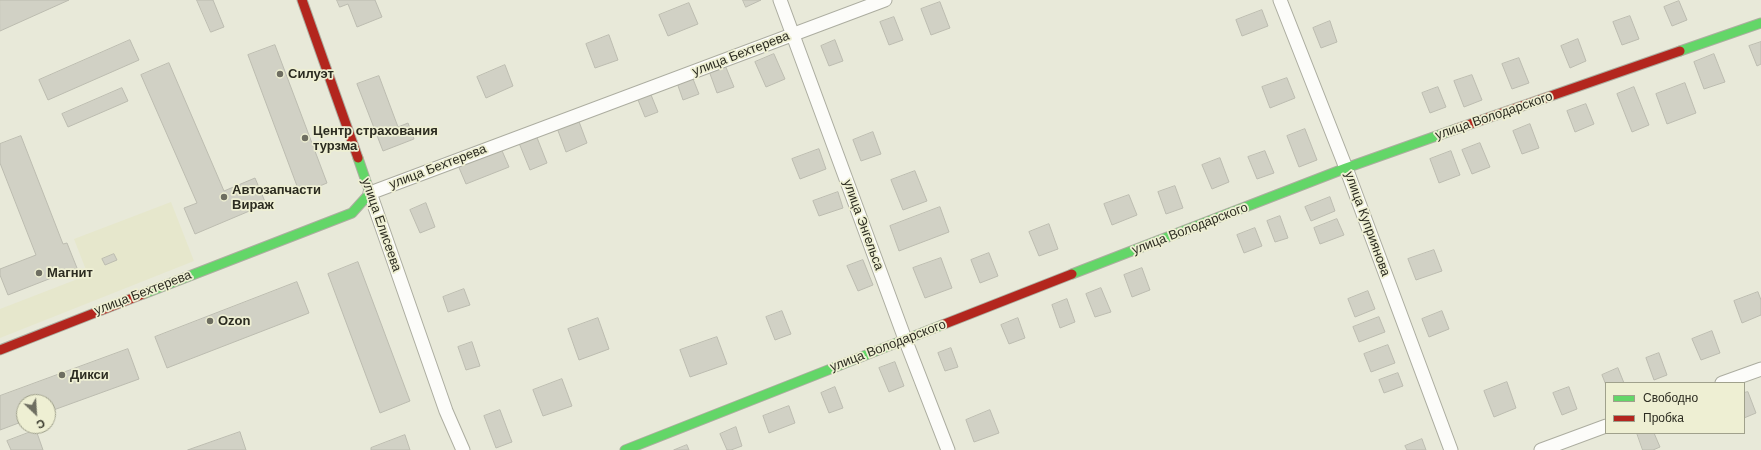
<!DOCTYPE html>
<meta charset="utf-8">
<style>
body{margin:0}
#map{position:relative;width:1761px;height:450px;overflow:hidden;background:#e8e9d9;font-family:Arial,sans-serif}
canvas{display:block}
.legend{position:absolute;left:1605px;top:382px;width:140px;height:52px;box-sizing:border-box;background:#eeefd3;border:1px solid #a0a18c;margin:0;padding:5px 7px;list-style:none;font-size:12px;color:#2c2c21}
.legend li{display:flex;align-items:center;gap:8px;height:20px}
.legend b{width:20px;border:1px solid #a0a18c}
.north{position:absolute;left:16px;top:394px;width:40px;height:40px;box-sizing:border-box;background:#eeefd3;border:1px solid #a0a18c;border-radius:50%;rotate:155deg;font-size:11px;font-weight:700;line-height:16px;text-align:center;color:#2c2c21}
.north::after{content:'';display:block;margin:auto;width:14px;height:18px;background:#6e6e61;clip-path:polygon(50% 0,100% 100%,50% 72%,0 100%)}
</style>
<div id="map">
<canvas width="1761" height="450"></canvas>
<ul class="legend">
<li><b style="height:5px;background:#63d668"></b>Свободно</li>
<li><b style="height:5px;background:#b3261e"></b>Пробка</li>
</ul>
<div class="north">С</div>
</div>
<script>
const c = document.querySelector('canvas').getContext('2d');
c.lineJoin = 'round';
function fillPath(path, color) { c.fillStyle = color; c.fill(path, 'evenodd'); }
function trace(path, color, width, dash) { c.strokeStyle = color; c.lineWidth = width; c.lineCap = dash ? 'butt' : 'round'; c.setLineDash(dash || []); c.stroke(path); }
function drawText(font, color, halo, rows, align = 'center') {
  c.font = font + ' Arial,sans-serif'; c.lineWidth = 3.5; c.setLineDash([]); c.textBaseline = 'middle'; c.strokeStyle = halo; c.fillStyle = color; for (const [text, x, y, turn = 0] of rows) {
    c.save(); c.translate(x, y); c.rotate((+turn || 0) * Math.PI / 180); c.textAlign = isNaN(turn) ? turn : align; if (halo) c.strokeText(text, 0, 0); c.fillText(text, 0, 0); c.restore();
  }
}
fillPath(new Path2D(`
 M 171,202 L 194,261 L 0,338 L 0,309 L 88,275 L 74,239 Z`), '#e6e7cc');
const building = new Path2D(`
 M 0,0 L 69,0 L 0,31 Z
 M 197,0 L 213,0 L 224,27 L 211,32 Z
 M 337,0 L 375,0 L 382,17 L 357,27 L 348,4 L 340,7 Z
 M 743,0 L 761,0 L 746,7 Z
 M 1679,1 L 1687,20 L 1672,26 L 1664,7 Z
 M 940,2 L 950,28 L 931,35 L 921,9 Z
 M 689,3 L 698,24 L 668,36 L 659,15 Z
 M 1262,10 L 1268,26 L 1242,36 L 1236,20 Z
 M 1630,16 L 1639,39 L 1622,45 L 1613,22 Z
 M 894,17 L 903,40 L 889,45 L 880,22 Z
 M 1330,21 L 1337,42 L 1321,48 L 1313,28 Z
 M 609,35 L 618,60 L 595,68 L 586,44 Z
 M 1578,39 L 1586,61 L 1570,68 L 1561,46 Z
 M 130,40 L 139,60 L 48,100 L 39,80 Z
 M 835,40 L 843,61 L 829,66 L 821,46 Z
 M 1761,42 L 1761,64 L 1757,66 L 1749,46 Z
 M 275,45 L 327,183 L 300,194 L 248,55 Z
 M 774,54 L 785,79 L 766,87 L 755,62 Z
 M 1714,54 L 1725,82 L 1704,89 L 1694,62 Z
 M 1519,58 L 1529,83 L 1512,89 L 1502,64 Z
 M 169,63 L 224,191 L 255,178 L 266,204 L 195,234 L 184,208 L 197,203 L 141,75 Z
 M 505,65 L 513,86 L 486,98 L 477,77 Z
 M 725,65 L 734,87 L 717,93 L 709,71 Z
 M 691,74 L 699,94 L 683,100 L 676,80 Z
 M 1472,75 L 1482,100 L 1464,107 L 1454,81 Z
 M 379,76 L 398,127 L 408,123 L 414,139 L 383,151 L 357,84 Z
 M 1287,78 L 1295,98 L 1270,108 L 1262,87 Z
 M 1685,83 L 1696,113 L 1667,124 L 1656,94 Z
 M 1438,87 L 1446,107 L 1430,113 L 1422,93 Z
 M 1634,87 L 1649,125 L 1632,132 L 1617,94 Z
 M 122,88 L 128,101 L 68,127 L 62,114 Z
 M 649,90 L 658,112 L 645,117 L 636,95 Z
 M 1586,104 L 1594,124 L 1575,132 L 1567,111 Z
 M 578,119 L 587,143 L 566,152 L 557,128 Z
 M 1530,124 L 1539,148 L 1522,154 L 1513,131 Z
 M 1305,129 L 1317,160 L 1299,167 L 1287,136 Z
 M 873,132 L 881,154 L 861,161 L 853,140 Z
 M 536,135 L 547,163 L 530,170 L 519,143 Z
 M 21,136 L 63,244 L 67,243 L 77,268 L 8,295 L 0,275 L 0,269 L 36,255 L 0,163 L 0,144 Z
 M 1480,143 L 1490,167 L 1472,174 L 1462,150 Z
 M 500,146 L 509,167 L 466,184 L 457,163 Z
 M 819,149 L 826,169 L 800,179 L 792,159 Z
 M 1265,151 L 1274,173 L 1257,179 L 1248,157 Z
 M 1451,151 L 1460,175 L 1439,183 L 1430,159 Z
 M 1220,158 L 1229,182 L 1212,189 L 1202,165 Z
 M 915,171 L 927,201 L 903,210 L 891,180 Z
 M 1175,186 L 1183,208 L 1166,214 L 1158,192 Z
 M 838,192 L 843,208 L 819,216 L 813,201 Z
 M 1129,195 L 1137,215 L 1112,225 L 1104,204 Z
 M 1330,197 L 1335,211 L 1311,221 L 1305,207 Z
 M 426,203 L 435,227 L 420,233 L 410,210 Z
 M 940,207 L 949,232 L 899,251 L 890,226 Z
 M 1280,216 L 1288,238 L 1275,242 L 1267,221 Z
 M 1337,219 L 1344,235 L 1320,244 L 1314,228 Z
 M 1049,224 L 1058,249 L 1039,256 L 1029,232 Z
 M 1255,228 L 1262,246 L 1244,253 L 1237,235 Z
 M 1434,250 L 1442,271 L 1416,280 L 1408,259 Z
 M 989,253 L 998,276 L 980,283 L 971,260 Z
 M 114,254 L 117,260 L 105,265 L 102,259 Z
 M 941,258 L 952,288 L 925,298 L 913,268 Z
 M 863,260 L 873,285 L 858,291 L 847,266 Z
 M 358,262 L 410,401 L 380,413 L 328,274 Z
 M 1142,268 L 1150,290 L 1132,297 L 1124,275 Z
 M 297,282 L 309,313 L 167,368 L 155,337 Z
 M 1101,288 L 1111,312 L 1095,317 L 1086,294 Z
 M 464,289 L 470,305 L 448,312 L 443,297 Z
 M 1368,291 L 1375,309 L 1355,317 L 1348,299 Z
 M 1758,292 L 1761,300 L 1761,315 L 1742,323 L 1734,301 Z
 M 1067,299 L 1075,322 L 1060,328 L 1052,305 Z
 M 782,311 L 791,334 L 775,340 L 766,317 Z
 M 1442,311 L 1449,329 L 1429,337 L 1422,319 Z
 M 1379,317 L 1385,332 L 1359,342 L 1353,327 Z
 M 598,318 L 609,349 L 579,360 L 568,329 Z
 M 1018,318 L 1025,338 L 1009,344 L 1001,325 Z
 M 1712,331 L 1720,353 L 1701,360 L 1692,339 Z
 M 717,337 L 727,364 L 690,377 L 680,350 Z
 M 472,342 L 480,366 L 466,370 L 458,347 Z
 M 1388,345 L 1395,363 L 1371,372 L 1364,354 Z
 M 951,348 L 958,367 L 945,371 L 938,353 Z
 M 128,349 L 139,379 L 48,412 L 48,402 L 24,402 L 24,421 L 0,430 L 0,396 Z
 M 1659,353 L 1667,375 L 1654,380 L 1646,358 Z
 M 895,362 L 904,386 L 889,392 L 879,368 Z
 M 1618,368 L 1624,383 L 1606,383 L 1606,385 L 1602,375 Z
 M 1398,373 L 1403,386 L 1384,393 L 1379,380 Z
 M 562,379 L 572,406 L 543,416 L 533,390 Z
 M 1507,382 L 1516,408 L 1494,417 L 1484,391 Z
 M 835,387 L 843,408 L 829,413 L 821,393 Z
 M 1569,387 L 1577,409 L 1562,415 L 1553,393 Z
 M 1748,392 L 1756,413 L 1744,418 L 1744,393 Z
 M 789,406 L 795,423 L 769,433 L 763,416 Z
 M 500,410 L 512,442 L 496,448 L 484,416 Z
 M 990,410 L 999,433 L 974,442 L 966,420 Z
 M 736,427 L 742,446 L 731,450 L 727,450 L 720,434 Z
 M 36,430 L 43,450 L 11,450 L 7,441 Z
 M 240,432 L 246,450 L 188,450 Z
 M 1637,433 L 1654,433 L 1660,447 L 1653,450 L 1643,450 Z
 M 405,435 L 410,450 L 371,450 L 371,448 Z
 M 1422,439 L 1426,450 L 1407,450 L 1405,446 Z
 M 687,445 L 689,450 L 674,450 Z`);
fillPath(building, '#d1d1c5');
trace(building, '#bcbcb0', 1);
const street = new Path2D(`
 M 780,0 L 905,339 L 948,450
 M 1280,0 L 1346,168 L 1451,450
 M 1722,383 L 1761,369
 M 463,450 L 446,411 L 370,193 L 885,0
 M 1541,450 L 1606,426`);
const fast = new Path2D(`
 M 1680,51 L 1761,23
 M 1072,274 L 1346,168 L 1456,129
 M 143,294 L 352,213 L 370,193 L 358,158
 M 625,450 L 942,325`);
const jam = new Path2D(`
 M 302,0 L 358,158
 M 1456,129 L 1680,51
 M 942,325 L 1072,274
 M 0,350 L 143,294`);
trace(street, '#acada0', 15);
trace(fast, '#acada0', 11);
trace(jam, '#acada0', 11);
trace(street, '#fcfcf9', 13);
trace(fast, '#63d668', 9);
trace(jam, '#b3261e', 9);
for (const [x, y, r, color] of [
 [280,74,4,"#6e6e61"],
 [305,138,4,"#6e6e61"],
 [224,197,4,"#6e6e61"],
 [39,273,4,"#6e6e61"],
 [210,321,4,"#6e6e61"],
 [62,375,4,"#6e6e61"]
]) { const dot = new Path2D(); dot.arc(x, y, r, 0, 2 * Math.PI); c.fillStyle = color; c.fill(dot); trace(dot, '#eeefd3', 1.5); }
drawText('13px', '#2c2c21', '#eeefd3', [
 ["улица Бехтерева",741,54,-21],
 ["улица Володарского",1494,116,-19],
 ["улица Бехтерева",438,167,-21],
 ["улица Куприянова",1367,224,70],
 ["улица Елисеева",381,225,71],
 ["улица Энгельса",863,225,70],
 ["улица Володарского",1190,229,-21],
 ["улица Бехтерева",143,293,-21],
 ["улица Володарского",888,346,-21]
]);
drawText('bold 13px', '#2c2c21', '#eeefd3', [
 ["Силуэт",288,74],
 ["Центр страхования",313,131],
 ["турзма",313,146],
 ["Автозапчасти",232,190],
 ["Вираж",232,205],
 ["Магнит",47,273],
 ["Ozon",218,321],
 ["Дикси",70,375]
], 'left');
</script>
